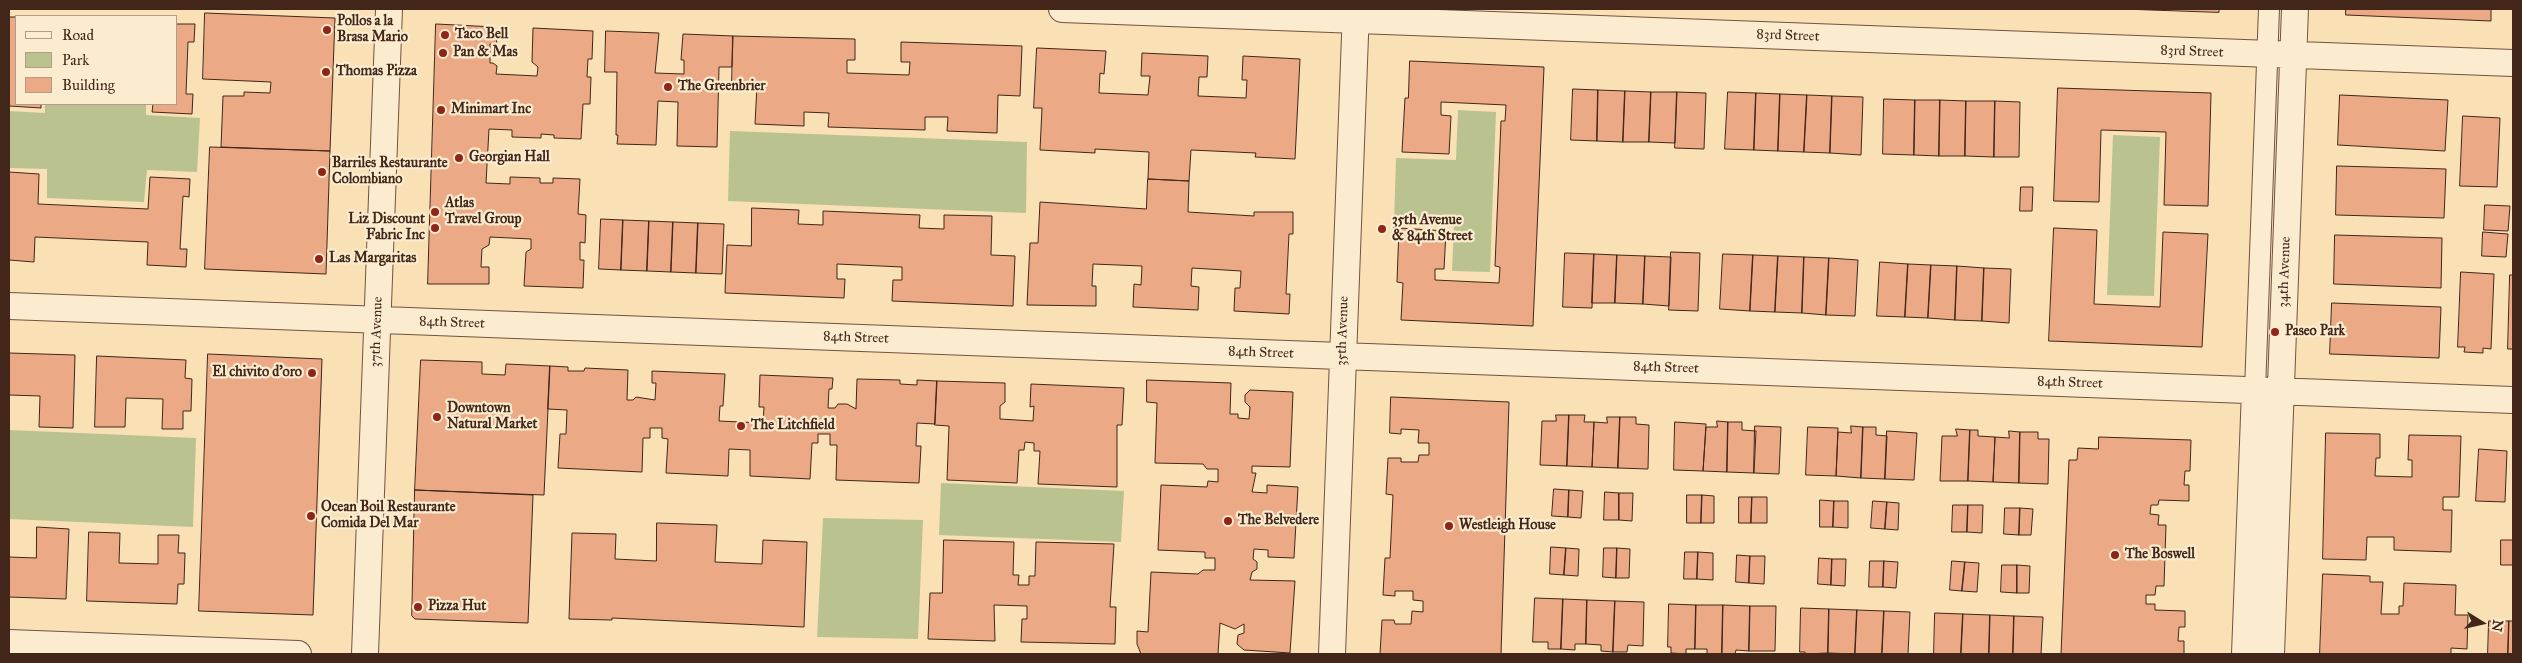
<!DOCTYPE html>
<meta charset="utf-8">
<style>
body{margin:0}
#map{position:relative;width:2522px;height:663px;overflow:hidden;background:#f9e0b5;font-family:"IM FELL Great Primer",serif}
canvas{display:block}
.frame{position:absolute;inset:0;border:10px solid #412619;pointer-events:none}
.legend{position:absolute;left:15px;top:15px;width:162px;height:90px;box-sizing:border-box;background:#fbebcf;border:1px solid #b19c86;margin:0;padding:6px 9px;list-style:none;font-size:15px;color:#412619}
.legend li{display:flex;align-items:center;gap:10px;height:25px}
.legend b{width:25px;border:1px solid #b19c86}
.north{position:absolute;left:2457px;top:598px;width:50px;height:50px;-webkit-text-stroke:4px #fbebcf;paint-order:stroke;rotate:100deg;font-size:14px;font-weight:700;line-height:20px;text-align:center;color:#412619}
.north::after{content:'';display:block;margin:auto;width:18px;height:22px;background:#412619;clip-path:polygon(50% 0,100% 100%,50% 72%,0 100%)}
</style>
<div id="map">
<canvas width="2522" height="663"></canvas>
<div class="frame"></div>
<ul class="legend">
<li><b style="height:6px;background:#fbebcf"></b>Road</li>
<li><b style="height:14px;background:#bac390"></b>Park</li>
<li><b style="height:14px;background:#ebaa85"></b>Building</li>
</ul>
<div class="north">N</div>
</div>
<script>
const c = document.querySelector('canvas').getContext('2d');
c.lineJoin = 'round';
function fillPath(path, color) { c.fillStyle = color; c.fill(path, 'evenodd'); }
function trace(path, color, width, dash) { c.strokeStyle = color; c.lineWidth = width; c.lineCap = dash ? 'butt' : 'round'; c.setLineDash(dash || []); c.stroke(path); }
function drawText(font, color, halo, rows, align = 'center') {
  c.font = font + ' "IM FELL Great Primer",serif'; c.lineWidth = 4.5; c.setLineDash([]); c.textBaseline = 'middle'; c.strokeStyle = halo; c.fillStyle = color; for (const [text, x, y, turn = 0] of rows) {
    c.save(); c.translate(x, y); c.rotate((+turn || 0) * Math.PI / 180); c.textAlign = isNaN(turn) ? turn : align; if (halo) c.strokeText(text, 0, 0); c.fillText(text, 0, 0); c.restore();
  }
}
fillPath(new Path2D(`
 M 45,104 L 146,104 L 146,115 L 200,118 L 197,172 L 147,170 L 144,202 L 47,198 L 47,169 L 9,168 L 9,111 L 45,113 Z
 M 1458,110 L 1496,112 L 1490,272 L 1452,271 L 1454,226 L 1394,224 L 1396,158 L 1456,160 Z
 M 730,131 L 1027,142 L 1026,213 L 728,201 Z
 M 2113,135 L 2160,137 L 2154,296 L 2107,295 Z
 M 9,430 L 196,438 L 193,527 L 9,519 Z
 M 941,483 L 1124,491 L 1121,542 L 939,535 Z
 M 823,518 L 923,520 L 918,639 L 817,637 Z`), '#bac390');
const building = new Path2D(`
 M 2123,9 L 2219,9 L 2219,12 Z
 M 2346,9 L 2491,9 L 2491,21 L 2346,15 Z
 M 205,13 L 335,18 L 330,151 L 221,147 L 223,96 L 244,96 L 244,92 L 270,93 L 271,82 L 203,79 Z
 M 9,17 L 16,17 L 16,104 L 41,104 L 41,108 L 9,106 Z
 M 176,24 L 195,24 L 194,42 L 188,42 L 186,94 L 193,94 L 192,114 L 152,112 L 153,104 L 176,104 Z
 M 436,24 L 495,27 L 497,45 L 490,44 L 490,63 L 493,63 L 497,66 L 496,74 L 537,76 L 538,67 L 532,62 L 533,28 L 593,31 L 592,59 L 588,59 L 587,77 L 591,77 L 590,104 L 583,104 L 581,139 L 554,138 L 554,135 L 541,134 L 541,138 L 512,137 L 512,130 L 489,129 L 486,183 L 510,184 L 510,177 L 540,178 L 540,183 L 553,183 L 553,178 L 580,179 L 578,214 L 586,215 L 585,243 L 580,242 L 580,260 L 584,260 L 583,288 L 524,286 L 526,252 L 531,249 L 531,239 L 490,237 L 489,245 L 482,249 L 481,267 L 489,267 L 489,284 L 428,284 Z
 M 606,31 L 659,33 L 655,73 L 684,74 L 684,60 L 681,60 L 683,34 L 733,36 L 732,67 L 719,67 L 717,147 L 677,146 L 678,102 L 658,101 L 656,145 L 617,144 L 618,135 L 616,135 L 617,72 L 605,72 Z
 M 733,36 L 855,39 L 855,60 L 847,60 L 847,73 L 909,75 L 910,62 L 901,62 L 901,42 L 1022,46 L 1020,96 L 998,95 L 997,133 L 947,131 L 948,117 L 925,117 L 925,130 L 828,127 L 829,113 L 804,112 L 804,126 L 755,124 L 757,86 L 732,85 Z
 M 1037,48 L 1106,51 L 1104,74 L 1100,73 L 1099,93 L 1148,95 L 1150,76 L 1141,76 L 1142,53 L 1208,56 L 1207,77 L 1199,77 L 1198,96 L 1246,98 L 1247,80 L 1242,80 L 1243,56 L 1300,59 L 1295,159 L 1255,157 L 1256,153 L 1191,150 L 1189,181 L 1148,179 L 1149,152 L 1095,149 L 1095,153 L 1040,150 L 1042,108 L 1034,108 Z
 M 1410,61 L 1544,67 L 1533,326 L 1401,320 L 1403,283 L 1397,282 L 1399,228 L 1446,231 L 1444,269 L 1435,269 L 1435,280 L 1499,283 L 1500,267 L 1495,266 L 1501,121 L 1505,121 L 1506,105 L 1441,102 L 1441,115 L 1451,116 L 1449,154 L 1402,152 L 1405,98 L 1408,98 Z
 M 2058,88 L 2211,93 L 2208,206 L 2164,205 L 2166,132 L 2101,130 L 2099,202 L 2054,201 Z
 M 1573,89 L 1598,90 L 1597,141 L 1571,140 Z
 M 1598,90 L 1625,91 L 1623,142 L 1597,141 Z
 M 1625,91 L 1651,92 L 1649,142 L 1623,142 Z
 M 1651,92 L 1677,92 L 1675,143 L 1649,142 Z
 M 1677,92 L 1706,93 L 1704,149 L 1675,148 Z
 M 1728,92 L 1756,93 L 1754,150 L 1725,149 Z
 M 1756,93 L 1780,94 L 1778,151 L 1754,150 Z
 M 1780,94 L 1807,95 L 1804,152 L 1778,151 Z
 M 1807,95 L 1832,96 L 1830,153 L 1804,152 Z
 M 2340,95 L 2448,100 L 2445,151 L 2338,145 Z
 M 1832,96 L 1863,97 L 1861,155 L 1830,153 Z
 M 1884,99 L 1915,100 L 1914,155 L 1883,154 Z
 M 1915,100 L 1940,100 L 1939,156 L 1914,155 Z
 M 1940,100 L 1966,101 L 1965,156 L 1939,156 Z
 M 1966,101 L 1995,101 L 1994,157 L 1965,156 Z
 M 1995,101 L 2020,102 L 2019,157 L 1994,157 Z
 M 2463,116 L 2500,118 L 2497,187 L 2460,186 Z
 M 210,147 L 330,151 L 326,274 L 205,269 Z
 M 2337,166 L 2446,169 L 2444,218 L 2336,215 Z
 M 9,172 L 39,174 L 38,204 L 148,209 L 150,177 L 190,179 L 189,197 L 183,196 L 180,249 L 187,249 L 186,267 L 147,265 L 148,242 L 35,237 L 34,262 L 9,260 Z
 M 1148,179 L 1189,181 L 1188,212 L 1254,216 L 1254,212 L 1293,212 L 1293,234 L 1289,234 L 1286,294 L 1290,294 L 1289,314 L 1234,311 L 1235,288 L 1240,288 L 1241,271 L 1192,268 L 1191,286 L 1199,287 L 1198,310 L 1133,307 L 1134,284 L 1141,285 L 1142,266 L 1093,264 L 1092,286 L 1096,286 L 1096,306 L 1027,305 L 1030,243 L 1038,243 L 1040,202 L 1146,209 Z
 M 2021,187 L 2033,187 L 2032,211 L 2020,211 Z
 M 2485,205 L 2510,206 L 2508,231 L 2484,230 Z
 M 752,208 L 799,210 L 798,224 L 823,225 L 823,211 L 920,215 L 919,228 L 944,229 L 944,215 L 992,216 L 991,255 L 1015,256 L 1013,306 L 892,301 L 893,280 L 902,280 L 902,267 L 837,264 L 837,279 L 845,279 L 844,298 L 725,293 L 727,245 L 751,246 Z
 M 601,219 L 623,220 L 621,270 L 599,269 Z
 M 623,220 L 649,221 L 647,271 L 621,270 Z
 M 649,221 L 673,222 L 671,272 L 647,271 Z
 M 673,222 L 698,223 L 696,273 L 671,272 Z
 M 698,223 L 724,224 L 722,274 L 696,273 Z
 M 2054,228 L 2097,230 L 2094,304 L 2160,307 L 2163,232 L 2208,234 L 2202,347 L 2049,341 Z
 M 2483,232 L 2508,234 L 2506,257 L 2482,256 Z
 M 2335,235 L 2442,238 L 2441,288 L 2334,284 Z
 M 1671,252 L 1700,253 L 1698,311 L 1669,310 Z
 M 1565,253 L 1594,254 L 1592,308 L 1563,307 Z
 M 1594,254 L 1617,255 L 1615,303 L 1592,303 Z
 M 1723,254 L 1753,255 L 1750,311 L 1720,309 Z
 M 1617,255 L 1645,256 L 1643,304 L 1615,303 Z
 M 1753,255 L 1778,256 L 1775,312 L 1750,311 Z
 M 1645,256 L 1671,257 L 1669,306 L 1643,304 Z
 M 1778,256 L 1804,257 L 1802,313 L 1775,312 Z
 M 1804,257 L 1829,258 L 1826,315 L 1802,313 Z
 M 1829,258 L 1858,260 L 1855,316 L 1826,315 Z
 M 1880,262 L 1908,264 L 1905,317 L 1877,316 Z
 M 1908,264 L 1931,265 L 1928,318 L 1905,317 Z
 M 1931,265 L 1957,266 L 1955,320 L 1928,318 Z
 M 1957,266 L 1984,268 L 1982,321 L 1955,320 Z
 M 1984,268 L 2011,269 L 2009,323 L 1982,321 Z
 M 2461,272 L 2494,274 L 2491,349 L 2483,348 L 2483,353 L 2464,352 L 2465,347 L 2458,347 Z
 M 2510,275 L 2513,275 L 2513,349 L 2508,349 Z
 M 2332,303 L 2441,307 L 2439,358 L 2330,354 Z
 M 9,353 L 75,355 L 73,428 L 39,427 L 40,396 L 9,395 Z
 M 208,354 L 322,359 L 313,615 L 199,611 Z
 M 97,356 L 186,360 L 185,378 L 192,379 L 191,411 L 183,411 L 183,429 L 162,429 L 163,399 L 126,398 L 125,427 L 95,427 Z
 M 421,360 L 482,362 L 482,374 L 505,375 L 506,364 L 550,366 L 544,495 L 415,490 Z
 M 550,366 L 568,367 L 568,371 L 584,371 L 585,368 L 628,370 L 627,400 L 633,400 L 636,397 L 655,400 L 656,383 L 652,383 L 652,371 L 725,374 L 723,406 L 720,406 L 719,421 L 763,423 L 764,407 L 759,407 L 760,375 L 833,378 L 832,389 L 829,389 L 828,408 L 835,408 L 838,404 L 847,404 L 856,409 L 857,379 L 900,380 L 900,384 L 917,385 L 917,380 L 937,381 L 935,424 L 917,423 L 916,446 L 921,446 L 919,483 L 836,480 L 837,445 L 830,445 L 830,434 L 818,434 L 818,443 L 812,443 L 810,479 L 750,476 L 750,450 L 729,449 L 728,476 L 666,473 L 668,439 L 662,438 L 662,428 L 650,428 L 650,438 L 643,438 L 642,472 L 558,468 L 560,434 L 566,434 L 567,410 L 548,409 Z
 M 1147,380 L 1231,383 L 1230,414 L 1238,414 L 1238,418 L 1249,419 L 1250,407 L 1245,402 L 1245,395 L 1250,390 L 1293,392 L 1290,467 L 1252,466 L 1252,473 L 1256,473 L 1252,492 L 1267,493 L 1267,485 L 1298,487 L 1294,558 L 1268,557 L 1268,550 L 1254,549 L 1253,559 L 1257,562 L 1257,569 L 1252,572 L 1250,580 L 1295,581 L 1290,653 L 1244,650 L 1237,644 L 1238,635 L 1244,633 L 1244,624 L 1235,629 L 1220,623 L 1218,654 L 1141,654 L 1137,644 L 1137,631 L 1148,632 L 1151,572 L 1198,574 L 1203,570 L 1215,570 L 1215,558 L 1205,558 L 1205,552 L 1158,550 L 1161,485 L 1207,487 L 1208,481 L 1218,482 L 1218,469 L 1207,469 L 1203,464 L 1155,463 L 1157,403 L 1147,402 Z
 M 937,381 L 1005,383 L 1005,402 L 1000,406 L 1000,419 L 1033,421 L 1034,406 L 1030,407 L 1031,384 L 1124,388 L 1122,425 L 1117,425 L 1117,487 L 1038,484 L 1040,451 L 1034,451 L 1034,443 L 1025,442 L 1024,450 L 1019,450 L 1017,483 L 947,480 L 949,426 L 935,425 Z
 M 1391,397 L 1509,402 L 1501,654 L 1380,654 L 1382,620 L 1394,620 L 1395,624 L 1411,624 L 1412,611 L 1423,612 L 1423,601 L 1413,600 L 1413,591 L 1395,591 L 1395,596 L 1383,595 L 1385,558 L 1390,558 L 1393,495 L 1386,494 L 1388,458 L 1401,458 L 1401,462 L 1418,462 L 1419,455 L 1429,455 L 1429,443 L 1418,443 L 1419,430 L 1401,429 L 1401,434 L 1390,433 Z
 M 1556,415 L 1569,415 L 1567,466 L 1540,465 L 1542,421 L 1556,421 Z
 M 1569,415 L 1585,415 L 1584,422 L 1594,422 L 1592,467 L 1567,466 Z
 M 1607,417 L 1620,417 L 1618,468 L 1592,467 L 1594,422 L 1607,423 Z
 M 1620,417 L 1636,417 L 1636,424 L 1649,425 L 1648,469 L 1618,468 Z
 M 1717,421 L 1728,422 L 1727,472 L 1703,471 L 1706,427 L 1717,427 Z
 M 1675,422 L 1706,424 L 1703,471 L 1674,470 Z
 M 1728,422 L 1742,422 L 1742,430 L 1756,431 L 1754,473 L 1727,472 Z
 M 1755,426 L 1781,427 L 1779,474 L 1754,473 Z
 M 1851,426 L 1863,427 L 1861,478 L 1836,476 L 1838,432 L 1851,433 Z
 M 1808,427 L 1838,428 L 1836,476 L 1806,475 Z
 M 1863,427 L 1876,427 L 1876,435 L 1887,436 L 1885,479 L 1861,478 Z
 M 1956,429 L 1970,430 L 1968,481 L 1940,481 L 1942,436 L 1957,436 Z
 M 1970,430 L 1978,430 L 1978,436 L 1995,437 L 1993,482 L 1968,481 Z
 M 1887,431 L 1917,433 L 1914,480 L 1885,479 Z
 M 2009,431 L 2020,432 L 2019,483 L 1993,482 L 1995,437 L 2009,438 Z
 M 2020,432 L 2038,432 L 2038,439 L 2049,439 L 2048,484 L 2019,483 Z
 M 2326,433 L 2380,434 L 2380,458 L 2376,458 L 2375,476 L 2412,477 L 2412,460 L 2408,460 L 2409,435 L 2461,436 L 2459,497 L 2443,497 L 2443,510 L 2452,510 L 2451,552 L 2394,550 L 2394,537 L 2367,537 L 2366,560 L 2323,559 Z
 M 2099,437 L 2191,440 L 2190,471 L 2185,471 L 2184,485 L 2189,485 L 2189,501 L 2159,500 L 2158,505 L 2151,505 L 2150,514 L 2159,515 L 2158,525 L 2166,525 L 2164,586 L 2156,586 L 2155,595 L 2146,595 L 2146,604 L 2155,604 L 2155,610 L 2185,611 L 2185,627 L 2179,627 L 2178,641 L 2184,641 L 2184,654 L 2061,654 L 2069,460 L 2077,460 L 2078,448 L 2098,449 Z
 M 2479,449 L 2507,451 L 2505,502 L 2476,501 Z
 M 1554,489 L 1569,490 L 1568,517 L 1552,516 Z
 M 415,490 L 533,495 L 528,623 L 415,619 L 412,616 Z
 M 1569,490 L 1583,491 L 1581,518 L 1568,517 Z
 M 1605,492 L 1619,493 L 1619,520 L 1604,520 Z
 M 1619,493 L 1633,493 L 1632,521 L 1619,520 Z
 M 1687,495 L 1702,495 L 1701,523 L 1687,523 Z
 M 1702,495 L 1714,496 L 1714,523 L 1701,523 Z
 M 1739,497 L 1752,497 L 1751,523 L 1739,523 Z
 M 1752,497 L 1767,497 L 1767,523 L 1751,523 Z
 M 1820,500 L 1834,501 L 1833,527 L 1820,527 Z
 M 1834,501 L 1848,501 L 1848,528 L 1833,527 Z
 M 1873,501 L 1887,502 L 1885,529 L 1871,528 Z
 M 1887,502 L 1899,503 L 1898,530 L 1885,529 Z
 M 1953,505 L 1968,505 L 1967,532 L 1952,532 Z
 M 1968,505 L 1983,505 L 1982,533 L 1967,532 Z
 M 2005,508 L 2020,508 L 2019,535 L 2004,534 Z
 M 2020,508 L 2033,509 L 2031,535 L 2019,535 Z
 M 657,523 L 717,525 L 715,562 L 762,564 L 763,540 L 807,542 L 804,627 L 612,618 L 612,620 L 569,619 L 572,533 L 616,534 L 615,559 L 656,561 Z
 M 37,527 L 69,529 L 66,599 L 9,597 L 9,557 L 36,558 Z
 M 89,532 L 120,533 L 119,563 L 158,564 L 158,535 L 179,535 L 178,553 L 185,553 L 184,584 L 178,584 L 177,604 L 87,601 Z
 M 944,540 L 1014,542 L 1013,575 L 1019,575 L 1018,585 L 1029,585 L 1029,576 L 1035,576 L 1036,542 L 1114,544 L 1110,607 L 1116,607 L 1115,644 L 1021,642 L 1022,619 L 1027,619 L 1027,606 L 994,605 L 995,641 L 928,639 L 930,593 L 942,593 Z
 M 2501,540 L 2513,540 L 2513,565 L 2501,565 Z
 M 1551,547 L 1566,548 L 1564,575 L 1550,574 Z
 M 1566,548 L 1579,549 L 1578,576 L 1564,575 Z
 M 1604,548 L 1617,548 L 1616,578 L 1603,577 Z
 M 1617,548 L 1630,549 L 1629,578 L 1616,578 Z
 M 1685,552 L 1698,552 L 1697,579 L 1684,579 Z
 M 1698,552 L 1713,553 L 1713,580 L 1697,579 Z
 M 1737,555 L 1750,556 L 1749,583 L 1736,582 Z
 M 1750,556 L 1765,556 L 1764,584 L 1749,583 Z
 M 1819,558 L 1832,559 L 1831,585 L 1818,584 Z
 M 1832,559 L 1846,559 L 1845,586 L 1831,585 Z
 M 1870,561 L 1884,561 L 1883,587 L 1869,587 Z
 M 1884,561 L 1898,562 L 1896,588 L 1883,587 Z
 M 1952,561 L 1965,562 L 1962,591 L 1950,590 Z
 M 1965,562 L 1979,563 L 1977,592 L 1962,591 Z
 M 2002,565 L 2017,565 L 2017,593 L 2001,592 Z
 M 2017,565 L 2030,566 L 2029,593 L 2017,593 Z
 M 2323,574 L 2370,576 L 2370,582 L 2383,582 L 2381,614 L 2399,614 L 2399,606 L 2403,606 L 2404,583 L 2456,585 L 2455,615 L 2468,615 L 2467,649 L 2451,648 L 2451,654 L 2320,654 Z
 M 1535,598 L 1563,599 L 1561,649 L 1548,649 L 1548,642 L 1533,642 Z
 M 1563,599 L 1587,600 L 1586,644 L 1575,644 L 1575,650 L 1561,649 Z
 M 1587,600 L 1615,601 L 1613,652 L 1601,651 L 1601,645 L 1586,644 Z
 M 1615,601 L 1644,602 L 1643,646 L 1628,645 L 1627,652 L 1613,652 Z
 M 1669,604 L 1696,605 L 1695,649 L 1686,649 L 1686,654 L 1671,653 L 1671,647 L 1668,647 Z
 M 1696,605 L 1723,605 L 1722,654 L 1707,654 L 1707,649 L 1695,649 Z
 M 1723,605 L 1750,606 L 1749,651 L 1736,650 L 1735,654 L 1722,654 Z
 M 1750,606 L 1776,606 L 1775,651 L 1749,651 Z
 M 1801,608 L 1829,609 L 1828,653 L 1805,654 L 1805,652 L 1800,652 Z
 M 1829,609 L 1857,610 L 1855,654 L 1828,653 Z
 M 1857,610 L 1884,611 L 1882,654 L 1855,654 Z
 M 1884,611 L 1910,612 L 1908,654 L 1882,654 Z
 M 1935,613 L 1963,614 L 1961,654 L 1934,654 Z
 M 1963,614 L 1990,615 L 1989,654 L 1961,654 Z
 M 1990,615 L 2014,616 L 2013,654 L 1989,654 Z
 M 2014,616 L 2043,617 L 2041,654 L 2013,654 Z
 M 2489,621 L 2509,621 L 2508,654 L 2488,654 Z
 M 2509,621 L 2513,621 L 2513,654 L 2508,654 Z`);
fillPath(building, '#ebaa85');
trace(building, '#412619', 1);
const pedestrian = new Path2D(`
 M 2255,390 L 2269,9`);
const minor = new Path2D(`
 M 1062,9 L 2513,63
 M 9,306 L 2513,400
 M 9,643 L 298,654
 M 365,654 L 389,9
 M 1332,654 L 1356,9
 M 2245,654 L 2255,390
 M 2271,654 L 2295,9`);
trace(pedestrian, '#6f5440', 22);
trace(minor, '#6f5440', 28);
trace(pedestrian, '#fbebcf', 20);
trace(minor, '#fbebcf', 26);
for (const [x, y, r, color] of [
 [327,30,5,"#8f2418"],
 [445,35,5,"#8f2418"],
 [443,53,5,"#8f2418"],
 [326,72,5,"#8f2418"],
 [668,87,5,"#8f2418"],
 [441,110,5,"#8f2418"],
 [459,158,5,"#8f2418"],
 [322,172,5,"#8f2418"],
 [435,212,5,"#8f2418"],
 [435,228,5,"#8f2418"],
 [1382,229,5,"#8f2418"],
 [319,259,5,"#8f2418"],
 [2275,332,5,"#8f2418"],
 [312,373,5,"#8f2418"],
 [437,417,5,"#8f2418"],
 [741,426,5,"#8f2418"],
 [311,516,5,"#8f2418"],
 [1228,521,5,"#8f2418"],
 [1449,526,5,"#8f2418"],
 [2115,555,5,"#8f2418"],
 [418,607,5,"#8f2418"]
]) { const dot = new Path2D(); dot.arc(x, y, r, 0, 2 * Math.PI); c.fillStyle = color; c.fill(dot); trace(dot, '#fbebcf', 2); }
drawText('bold 14px', '#412619', '#fbebcf', [
 ["Pollos a la",337,22],
 ["Brasa Mario",337,38],
 ["Taco Bell",455,35],
 ["Pan & Mas",453,53],
 ["Thomas Pizza",336,72],
 ["The Greenbrier",678,87],
 ["Minimart Inc",451,110],
 ["Georgian Hall",469,158],
 ["Barriles Restaurante",332,164],
 ["Colombiano",332,180],
 ["Atlas",445,204],
 ["Travel Group",445,220],
 ["Liz Discount",425,220,"right"],
 ["Fabric Inc",425,236,"right"],
 ["35th Avenue",1392,221],
 ["& 84th Street",1392,237],
 ["Las Margaritas",329,259],
 ["Paseo Park",2285,332],
 ["El chivito d’oro",302,373,"right"],
 ["Downtown",447,409],
 ["Natural Market",447,425],
 ["The Litchfield",751,426],
 ["Ocean Boil Restaurante",321,508],
 ["Comida Del Mar",321,524],
 ["The Belvedere",1238,521],
 ["Westleigh House",1459,526],
 ["The Boswell",2125,555],
 ["Pizza Hut",428,607]
], 'left');
drawText('14px', '#412619', '#fbebcf', [
 ["83rd Street",1788,36,2],
 ["83rd Street",2192,52,2],
 ["34th Avenue",2285,272,-88],
 ["84th Street",452,323,2],
 ["35th Avenue",1343,331,-88],
 ["37th Avenue",377,332,-88],
 ["84th Street",856,338,2],
 ["84th Street",1261,353,2],
 ["84th Street",1666,368,2],
 ["84th Street",2070,383,2]
]);
</script>
